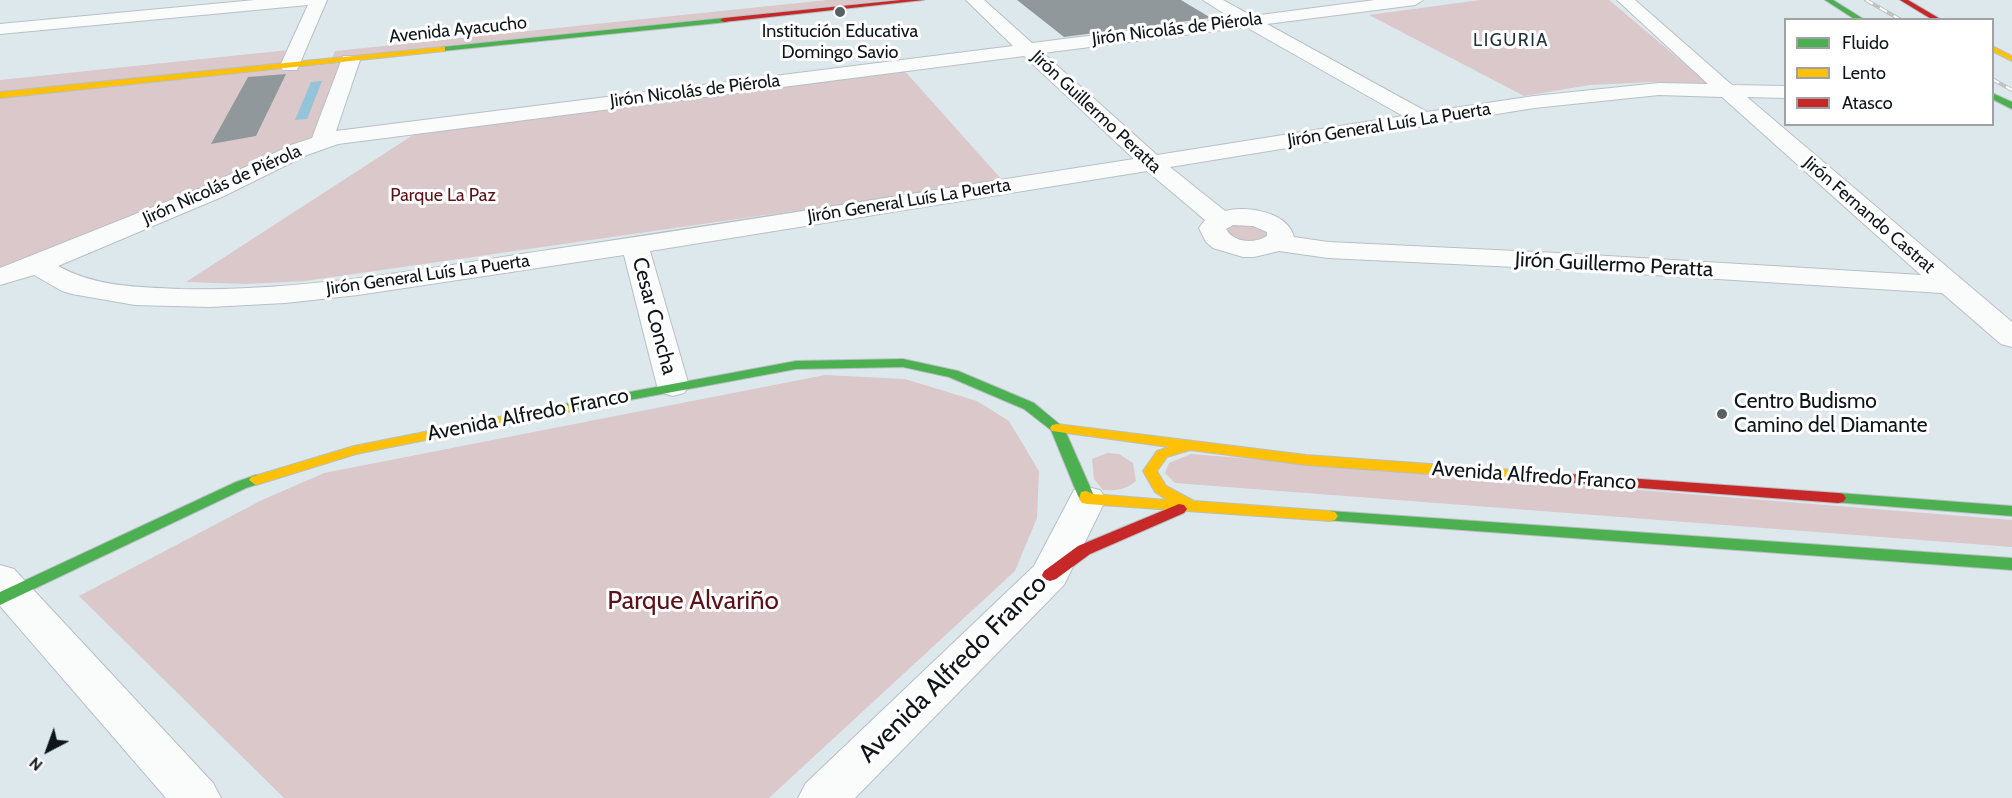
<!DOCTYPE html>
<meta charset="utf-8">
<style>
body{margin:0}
#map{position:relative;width:2012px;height:798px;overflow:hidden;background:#dde8ed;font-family:Cabin,sans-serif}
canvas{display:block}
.legend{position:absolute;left:1784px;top:18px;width:210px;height:108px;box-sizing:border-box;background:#fff;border:2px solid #9fa2a3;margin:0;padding:8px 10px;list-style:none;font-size:18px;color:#0f1619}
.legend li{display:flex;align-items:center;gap:12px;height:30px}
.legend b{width:30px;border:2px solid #9fa2a3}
.north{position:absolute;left:18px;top:720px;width:60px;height:60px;-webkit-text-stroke:4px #fff;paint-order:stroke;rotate:221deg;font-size:16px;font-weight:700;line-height:24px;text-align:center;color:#0f1619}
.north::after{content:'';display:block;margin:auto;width:21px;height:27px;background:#0f1619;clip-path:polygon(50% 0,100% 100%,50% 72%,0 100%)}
</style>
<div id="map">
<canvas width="2012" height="798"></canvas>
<ul class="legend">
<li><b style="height:8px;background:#4caf50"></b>Fluido</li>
<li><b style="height:8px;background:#ffc107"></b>Lento</li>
<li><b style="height:8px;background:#c62828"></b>Atasco</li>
</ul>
<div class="north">N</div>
</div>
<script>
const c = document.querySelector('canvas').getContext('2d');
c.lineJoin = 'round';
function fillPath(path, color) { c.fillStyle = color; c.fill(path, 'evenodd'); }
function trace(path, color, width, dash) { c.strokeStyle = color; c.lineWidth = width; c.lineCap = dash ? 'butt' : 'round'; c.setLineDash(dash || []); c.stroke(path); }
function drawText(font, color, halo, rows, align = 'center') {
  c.font = font + ' Cabin,sans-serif'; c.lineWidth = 6; c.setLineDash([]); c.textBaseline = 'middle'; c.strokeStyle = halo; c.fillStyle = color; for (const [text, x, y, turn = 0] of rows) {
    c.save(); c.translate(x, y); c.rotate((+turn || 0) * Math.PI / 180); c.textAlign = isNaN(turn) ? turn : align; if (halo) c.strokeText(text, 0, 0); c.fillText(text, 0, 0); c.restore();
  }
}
fillPath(new Path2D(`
 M 827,0 L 891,0 L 332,58 L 335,51 Z
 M 1480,0 L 1609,0 L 1710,85 L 1652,82 L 1590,85 L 1524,96 L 1369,15 Z
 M 298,49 L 290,66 L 0,95 L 0,80 Z
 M 361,61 L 333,132 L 178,197 L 37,260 L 0,272 L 0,98 Z
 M 902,68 L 1003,181 L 305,281 L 246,284 L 186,282 L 413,135 Z
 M 1242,222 L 1266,229 L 1268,236 L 1266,239 C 1248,242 1238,243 1225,230 L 1227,227 Z
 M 825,375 L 905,379 L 977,401 L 1009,421 L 1039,471 L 1037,518 L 1015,571 L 769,798 L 284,798 L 79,596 L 262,500 L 324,473 Z
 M 1107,453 L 1119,454 L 1133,463 L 1136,481 C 1125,490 1117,491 1103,490 L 1094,479 L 1092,459 Z
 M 1191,454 L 2012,520 L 2012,547 L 1175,483 L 1165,473 L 1169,463 Z`), '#dbc8ca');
fillPath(new Path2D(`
 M 322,81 L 307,119 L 295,120 L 311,82 Z`), '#93c4d7');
fillPath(new Path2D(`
 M 1017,0 L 1181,0 L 1211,18 L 1064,37 Z
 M 286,74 L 256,136 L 211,144 L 248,77 Z`), '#90989c');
const street = new Path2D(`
 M 255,0 L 327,0 L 297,70 L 283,70 L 280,66 L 308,5 L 0,34 L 0,24 Z
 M 966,0 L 984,0 L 1032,43 L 1231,18 L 1203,0 L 1223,0 L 1252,16 L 1375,0 L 1423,0 L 1415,5 L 1267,24 L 1427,112 L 1534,96 L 1659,83 L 1708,84 L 1617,0 L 1635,0 L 1732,85 L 1786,86 L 1786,98 L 1747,97 L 2012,322 L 2012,347 L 2001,344 L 1942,293 L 1558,269 L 1328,258 L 1279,251 L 1254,257 L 1243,257 L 1213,248 L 1206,242 L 1199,228 L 1205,220 L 1147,171 L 650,251 L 689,386 L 684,393 L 673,396 L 662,393 L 657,386 L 624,255 L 358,295 L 285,303 L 210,307 L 135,305 L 72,294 L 62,291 L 34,275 L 0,285 L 0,268 L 206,186 L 291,145 L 312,138 L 343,56 L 357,56 L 360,60 L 336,131 L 1013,46 ZM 1246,27 L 1403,116 L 1157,155 L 1043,53 ZM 1024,56 L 1134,159 C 950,187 766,218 582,245 C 449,264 314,292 180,289 C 137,287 96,287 58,266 L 224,196 L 307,155 L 338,144 ZM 1659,95 L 1722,97 L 1921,275 L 1558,253 L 1328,242 L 1294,237 C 1288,212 1247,205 1225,211 L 1170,167 L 1534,108 ZM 1233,225 L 1253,226 L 1267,232 L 1267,236 C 1254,244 1234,243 1226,229 Z
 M 1087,487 L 1100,490 L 1106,499 L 1064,585 L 855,798 L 798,798 L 806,783 L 1034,566 L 1074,490 Z
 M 0,565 L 14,569 L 213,783 L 221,798 L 166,798 L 0,606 Z`);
const fast = new Path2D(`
 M 1825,0 L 1833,0 L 1865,20 L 1856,20 Z
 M 724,18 L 727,18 L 727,22 L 442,51 L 438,49 L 442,47 Z
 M 1992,93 L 2012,102 L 2012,109 L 1992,99 Z
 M 903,359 L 958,371 L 1034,403 L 1064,428 L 1094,496 L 1091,500 L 1081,500 L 1078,496 L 1051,430 L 1024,409 L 949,377 L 903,367 L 796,369 L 565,412 L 558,408 L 565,404 L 796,361 Z
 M 256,475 L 261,477 L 263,480 L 261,483 L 246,488 L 0,605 L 0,592 L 236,482 Z
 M 1838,493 L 2012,506 L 2012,516 L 1833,502 L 1830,498 L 1833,494 Z
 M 1330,511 L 2012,558 L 2012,570 L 1325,520 L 1322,516 L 1325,512 Z`);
const slow = new Path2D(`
 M 1992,46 L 2012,56 L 2012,61 L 1992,51 Z
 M 442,47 L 445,47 L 445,51 L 0,98 L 0,92 Z
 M 565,404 L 572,408 L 570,411 L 356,454 L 256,485 L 249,480 L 251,477 L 354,446 Z
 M 1057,424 L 1306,455 L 1555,473 L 1562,478 L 1555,483 L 1306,465 L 1190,450 L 1167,457 L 1157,471 L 1166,486 L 1194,501 L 1330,511 L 1335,512 L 1338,516 L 1335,520 L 1330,521 L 1087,504 L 1082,503 L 1079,499 L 1081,492 L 1086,491 L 1093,494 L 1167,500 L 1155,492 L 1143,471 L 1157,451 L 1169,447 L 1052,431 L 1050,428 L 1052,425 Z`);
const jam = new Path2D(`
 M 901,0 L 924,0 L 724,22 L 720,20 L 724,18 Z
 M 1900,0 L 1908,0 L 1942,20 L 1933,20 Z
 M 1555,473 L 1838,493 L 1843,494 L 1846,498 L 1843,502 L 1838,503 L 1550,481 L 1548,478 Z
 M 1179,504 L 1184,505 L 1187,509 L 1184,513 L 1090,554 L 1056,579 L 1050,581 L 1044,579 L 1042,575 L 1044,571 L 1078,546 Z`);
trace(street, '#b8c0c4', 2);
trace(fast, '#b8c0c4', 2);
trace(slow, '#b8c0c4', 2);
trace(jam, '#b8c0c4', 2);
fillPath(street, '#fafcfc');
fillPath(fast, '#4caf50');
fillPath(slow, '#ffc107');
fillPath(jam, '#c62828');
const rail = new Path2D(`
 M 1866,0 L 1901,20
 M 1992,79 L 2012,90`);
trace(rail, '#bfc2c3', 4);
trace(rail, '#fff', 2, [8]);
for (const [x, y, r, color] of [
 [840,12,6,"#576063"],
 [1722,414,6,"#576063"]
]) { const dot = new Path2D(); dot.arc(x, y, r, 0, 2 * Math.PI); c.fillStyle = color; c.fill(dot); trace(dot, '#fff', 2); }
drawText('18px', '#0f1619', '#fff', [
 ["Jirón Nicolás de Piérola",1177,29,-7],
 ["Avenida Ayacucho",458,30,-6],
 ["Jirón Nicolás de Piérola",695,91,-7],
 ["Jirón Guillermo Peratta",1096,112,43],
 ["Jirón General Luís La Puerta",1389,125,-9],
 ["Jirón Nicolás de Piérola",222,185,-24],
 ["Jirón General Luís La Puerta",909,201,-9],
 ["Jirón Fernando Castrat",1869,215,41],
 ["Jirón General Luís La Puerta",428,275,-8]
]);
drawText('18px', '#0f1619', '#fff', [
 ["Institución Educativa",840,32],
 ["Domingo Savio",840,53]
]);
c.letterSpacing = '1.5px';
drawText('18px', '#223238', '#fff', [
 ["LIGURIA",1511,41]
]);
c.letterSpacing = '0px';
drawText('18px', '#5d121a', '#fff', [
 ["Parque La Paz",443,196]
]);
drawText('21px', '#0f1619', '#fff', [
 ["Jirón Guillermo Peratta",1614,265,3],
 ["Cesar Concha",654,316,75],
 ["Avenida Alfredo Franco",528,415,-11],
 ["Avenida Alfredo Franco",1534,476,4]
]);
drawText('21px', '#0f1619', '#fff', [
 ["Centro Budismo",1734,402],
 ["Camino del Diamante",1734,426]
], 'left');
drawText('26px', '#5d121a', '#fff', [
 ["Parque Alvariño",693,601]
]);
drawText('26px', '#0f1619', '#fff', [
 ["Avenida Alfredo Franco",953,669,-45]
]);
</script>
